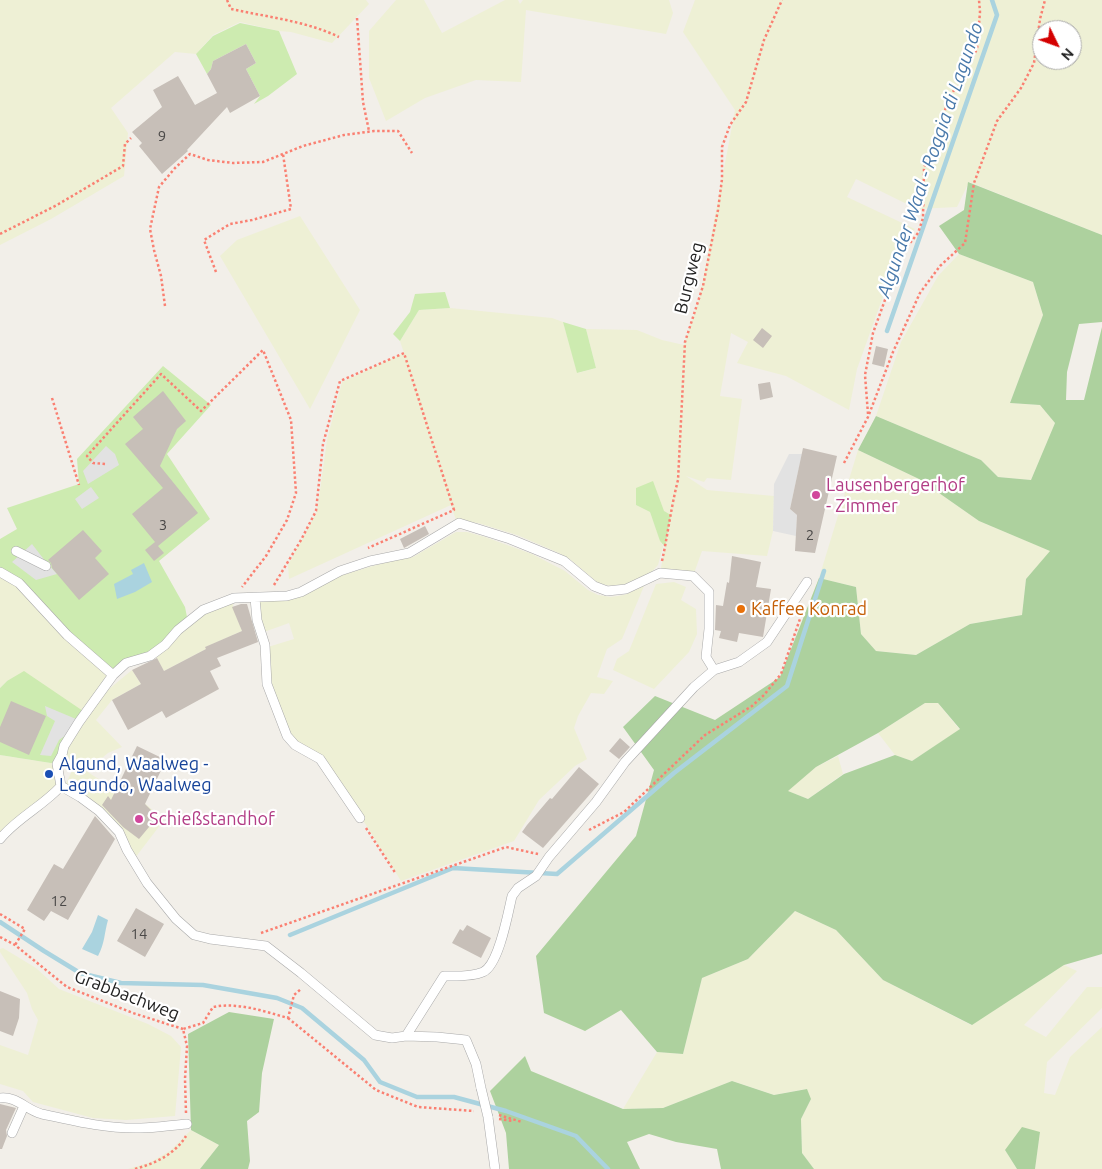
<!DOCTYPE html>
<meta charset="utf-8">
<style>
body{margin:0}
#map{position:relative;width:1102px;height:1169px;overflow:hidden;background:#f2efe9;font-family:Ubuntu,sans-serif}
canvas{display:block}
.north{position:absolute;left:1032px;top:20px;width:50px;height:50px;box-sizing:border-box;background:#fff;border:1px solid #a7a7a7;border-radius:50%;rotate:132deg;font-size:14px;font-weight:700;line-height:20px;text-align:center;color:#222}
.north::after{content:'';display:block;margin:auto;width:18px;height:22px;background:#d40000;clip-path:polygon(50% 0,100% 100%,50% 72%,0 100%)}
</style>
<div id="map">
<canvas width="1102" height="1169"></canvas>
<div class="north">N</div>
</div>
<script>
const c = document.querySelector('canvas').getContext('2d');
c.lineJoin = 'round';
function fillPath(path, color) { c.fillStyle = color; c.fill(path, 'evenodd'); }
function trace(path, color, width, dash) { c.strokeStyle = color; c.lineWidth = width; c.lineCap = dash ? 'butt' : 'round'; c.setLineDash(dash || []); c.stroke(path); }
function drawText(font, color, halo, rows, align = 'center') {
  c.font = font + ' Ubuntu,sans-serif'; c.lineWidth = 4.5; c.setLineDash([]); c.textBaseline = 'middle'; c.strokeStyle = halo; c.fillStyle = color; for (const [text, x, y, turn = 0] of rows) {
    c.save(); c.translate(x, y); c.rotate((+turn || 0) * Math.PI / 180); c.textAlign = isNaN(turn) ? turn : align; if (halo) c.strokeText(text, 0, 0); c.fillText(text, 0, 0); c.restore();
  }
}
fillPath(new Path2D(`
 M 0,0 L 366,0 L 369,4 L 332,43 L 291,32 L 279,31 L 240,22 L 213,35 L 196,54 L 175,52 L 111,108 L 128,133 L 124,176 L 51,219 L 0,245 Z
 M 396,0 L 424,0 L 442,33 L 505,0 L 518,0 L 520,4 L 523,0 L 669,0 L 673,13 L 666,34 L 526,10 L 521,82 L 476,80 L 425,98 L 386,121 L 369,78 L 369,31 Z
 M 695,0 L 1102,0 L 1102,235 L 969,182 L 957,207 L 917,209 L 856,179 L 847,197 L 915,229 L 899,252 L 857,369 L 849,410 L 786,376 L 737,363 L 748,342 L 731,333 L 720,396 L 742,399 L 731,480 L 707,478 L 704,482 L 686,476 L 707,490 L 774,496 L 773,531 L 767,556 L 702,551 L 693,576 L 660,573 L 671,515 L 637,498 L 636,505 L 650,512 L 663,547 L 658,565 L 649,575 L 623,585 L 614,586 L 606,585 L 598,583 L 571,560 L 559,553 L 517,535 L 478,523 L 456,520 L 451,505 L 289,579 L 288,565 L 317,512 L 327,440 L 342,382 L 404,353 L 400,341 L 419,310 L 450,308 L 552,318 L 563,322 L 578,373 L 596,368 L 586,329 L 637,330 L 662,340 L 684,345 L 700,296 L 735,110 L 683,32 ZM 1042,30 L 1072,30 L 1072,60 L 1042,60 Z
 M 300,216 L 360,310 L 310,409 L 220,256 L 237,240 Z
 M 959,254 L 1033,282 L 1043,315 L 1010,403 L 1040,405 L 1055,423 L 1031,480 L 998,477 L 981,460 L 876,416 L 901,342 L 938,276 Z
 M 858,450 L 919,479 L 979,521 L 1051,551 L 1026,579 L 1022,615 L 970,624 L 916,655 L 876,651 L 861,634 L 856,587 L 819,578 Z
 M 456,532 L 467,532 L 485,537 L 532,554 L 565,571 L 588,590 L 598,595 L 611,597 L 624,595 L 644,586 L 622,639 L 607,649 L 597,677 L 613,681 L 604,694 L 591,693 L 578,716 L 574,728 L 587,759 L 575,766 L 539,800 L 514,841 L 401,881 L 326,761 L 296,744 L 287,729 L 270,680 L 268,647 L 294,639 L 289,623 L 264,632 L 257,601 L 282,601 L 294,598 L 339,576 L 390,561 L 413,557 Z
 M 0,572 L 19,583 L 113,675 L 97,699 L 132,670 L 141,684 L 112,700 L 96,720 L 122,747 L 108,753 L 89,769 L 62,755 L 7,681 L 0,688 Z
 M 674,582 L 686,587 L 681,600 L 696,609 L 697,634 L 689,652 L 654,689 L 613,670 L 617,659 L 629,651 L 656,584 Z
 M 234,598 L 233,607 L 242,631 L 206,647 L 206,649 L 164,671 L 154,654 L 203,610 Z
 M 925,703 L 938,703 L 960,730 L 912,761 L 895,755 L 878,733 Z
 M 0,755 L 57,764 L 61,786 L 0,839 Z
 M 838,756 L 843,774 L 808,799 L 787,791 L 816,767 Z
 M 75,764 L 105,783 L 125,786 L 164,820 L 135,858 L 127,841 L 65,786 Z
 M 795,911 L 836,930 L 883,980 L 971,1025 L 1064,965 L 1077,971 L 1024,1025 L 1046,1037 L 1087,987 L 1102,987 L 1102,1008 L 1047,1062 L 1044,1093 L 1055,1095 L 1070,1057 L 1102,1027 L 1102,1169 L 1035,1169 L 1040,1132 L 1005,1150 L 1017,1169 L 814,1169 L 802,1153 L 801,1119 L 811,1099 L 806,1089 L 774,1095 L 732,1081 L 663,1108 L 623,1109 L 657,1052 L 683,1054 L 702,978 L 748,959 Z
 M 3,948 L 36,968 L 59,989 L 148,1024 L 171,1036 L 181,1047 L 175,1116 L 126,1120 L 93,1118 L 33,1102 L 23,1091 L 0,1084 L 0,1045 L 28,1055 L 38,1020 L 32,1009 L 27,993 L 0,952 L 0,949 Z
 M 191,1130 L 219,1145 L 200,1169 L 128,1169 L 151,1162 L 171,1150 Z`), '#eef0d5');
fillPath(new Path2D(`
 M 240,23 L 279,31 L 297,74 L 268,96 L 254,104 L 260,96 L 246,69 L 256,63 L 246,44 L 213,61 L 211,69 L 207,74 L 196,54 L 213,36 Z
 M 445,292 L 450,308 L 419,310 L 400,341 L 393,334 L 410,312 L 415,294 Z
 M 563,322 L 586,329 L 596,368 L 577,373 Z
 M 163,366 L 211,405 L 167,454 L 210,519 L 159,561 L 185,607 L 188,622 L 165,645 L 126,663 L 113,675 L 19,583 L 0,572 L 0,539 L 17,529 L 7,508 L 79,484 L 77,459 Z
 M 653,481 L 664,511 L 671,515 L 665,547 L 660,541 L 650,512 L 636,505 L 636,488 Z
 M 24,671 L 86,713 L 57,764 L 0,755 L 0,688 L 7,681 Z`), '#cdebb0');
fillPath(new Path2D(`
 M 968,182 L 1102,235 L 1102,322 L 1079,324 L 1067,372 L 1066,400 L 1084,400 L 1102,327 L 1102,954 L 1064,965 L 972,1025 L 883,980 L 836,930 L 795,911 L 748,959 L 702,978 L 683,1054 L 657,1052 L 621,1010 L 585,1031 L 544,1013 L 536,956 L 636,836 L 654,770 L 623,727 L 655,696 L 715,720 L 780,677 L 819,578 L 856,587 L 861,634 L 876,651 L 916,655 L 970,624 L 1022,615 L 1026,579 L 1050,551 L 979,521 L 919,479 L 858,450 L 876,416 L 981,460 L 998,477 L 1031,480 L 1055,423 L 1040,405 L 1010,403 L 1043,315 L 1033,282 L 959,254 L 939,226 L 964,210 ZM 925,703 L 938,703 L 960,729 L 912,761 L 895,755 L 844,774 L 808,799 L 788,791 L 816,767 L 878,733 Z
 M 229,1012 L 274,1019 L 262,1073 L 259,1112 L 247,1121 L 250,1161 L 248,1169 L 200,1169 L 219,1145 L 191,1130 L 188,1034 Z
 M 525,1056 L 531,1071 L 623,1109 L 663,1108 L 732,1081 L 774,1095 L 807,1089 L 811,1099 L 801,1119 L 802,1153 L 814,1169 L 721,1169 L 717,1149 L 676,1142 L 649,1134 L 627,1142 L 640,1169 L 509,1169 L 506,1133 L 490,1091 Z
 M 1022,1127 L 1040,1132 L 1035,1169 L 1017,1169 L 1005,1150 Z`), '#add19e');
fillPath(new Path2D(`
 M 106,446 L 115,454 L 119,465 L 88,484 L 83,471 Z
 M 789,454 L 802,454 L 790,509 L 797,515 L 796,536 L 773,531 L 774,484 Z
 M 91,487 L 99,498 L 82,509 L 75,499 Z
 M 32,544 L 46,562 L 57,574 L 36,580 L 12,562 Z
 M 45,706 L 76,719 L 66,735 L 59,740 L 51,756 L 40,755 L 55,721 L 47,716 Z`), '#e2e2e2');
fillPath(new Path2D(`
 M 144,563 L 152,582 L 135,592 L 117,599 L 114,584 L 133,574 L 131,570 Z
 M 98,915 L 108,920 C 104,934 105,943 98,956 L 82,949 L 92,932 Z`), '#aad3df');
trace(new Path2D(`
 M 887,331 L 997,15 L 992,0
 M 0,922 L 44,951 L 80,973 L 121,983 L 203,985 L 277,998 L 302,1008 L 364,1060 L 380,1082 L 417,1097 L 454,1097 L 506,1111 L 576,1136 L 608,1169
 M 290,935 L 453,868 L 557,874 L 674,773 L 787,686 L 824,571`), '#aad3df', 4.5);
fillPath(new Path2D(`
 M 246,44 L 256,63 L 246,69 L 260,96 L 230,113 L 227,107 L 187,150 L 188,151 L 162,174 L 139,146 L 142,143 L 132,132 L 162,107 L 153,90 L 178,76 L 195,105 L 217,93 L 207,74 L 211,69 L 213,61 Z
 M 762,328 L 772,336 L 763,348 L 753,340 Z
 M 876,346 L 888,349 L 884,367 L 872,364 Z
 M 770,382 L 773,397 L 760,400 L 758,384 Z
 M 163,391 L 186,421 L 177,429 L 160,466 L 198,513 L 158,546 L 164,553 L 154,561 L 145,550 L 155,542 L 132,514 L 163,488 L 125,444 L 143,429 L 133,417 Z
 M 803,448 L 837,456 L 815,553 L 795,551 L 797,515 L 790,509 Z
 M 425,526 L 429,534 L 404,548 L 400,539 Z
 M 83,530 L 102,551 L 95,558 L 109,574 L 79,600 L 52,568 L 51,563 L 48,560 Z
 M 732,556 L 761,562 L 756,587 L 771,589 L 763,637 L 739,633 L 737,642 L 719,638 L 721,631 L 715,630 L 716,605 L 723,606 L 727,582 L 729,583 Z
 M 241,604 L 247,604 L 258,642 L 217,658 L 221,666 L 210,671 L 219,689 L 166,718 L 162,711 L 128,730 L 112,700 L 141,684 L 132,670 L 157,658 L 164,671 L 206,649 L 205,647 L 242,631 L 232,607 Z
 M 11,701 L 46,716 L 29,755 L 0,742 L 0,727 Z
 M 620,738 L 630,747 L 619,759 L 609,751 Z
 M 137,746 L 166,760 L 145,804 L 152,811 L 147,816 L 154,821 L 139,839 L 123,827 L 102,805 L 108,796 L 111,800 Z
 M 579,767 L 599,784 L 543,848 L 522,832 L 527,825 L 550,798 L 552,799 Z
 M 95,816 L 115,839 L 68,920 L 51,911 L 44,921 L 27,910 L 54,864 L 63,869 Z
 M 136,908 L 164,924 L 145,957 L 117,941 Z
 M 467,925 L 491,938 L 481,958 L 452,943 L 460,929 L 463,931 Z
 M 0,991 L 20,999 L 19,1018 L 13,1036 L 0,1031 Z
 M 0,1104 L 16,1108 L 6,1130 L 7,1136 L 2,1149 L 0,1149 Z`), '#c7bfb8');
const service = new Path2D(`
 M 16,551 L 46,566
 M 0,572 L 19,583 L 67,635 L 113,675
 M 255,598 L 257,620 L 265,645 L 267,684 L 287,736 L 295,745 L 320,759 L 360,818
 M 61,786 L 57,764 L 62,755 L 64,746 L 79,722 L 113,675 L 126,663 L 150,656 L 165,645 L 178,630 L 203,610 L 234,598 L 287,596 L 301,592 L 340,571 L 370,561 L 409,553 L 459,523 L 510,539 L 564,561 L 594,586 L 607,591 L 626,589 L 660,573 L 693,576 L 709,592 L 709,629 L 706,657 L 714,670 L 739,662 L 767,642 L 807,582
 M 61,786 L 80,797 L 99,811 L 119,832 L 127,850 L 147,883 L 176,919 L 194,935 L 210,939 L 266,946 L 301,973 L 375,1035 L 392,1038 L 406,1036 L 437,1037 L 466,1040 L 476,1064 L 481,1088
 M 0,839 C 17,818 43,806 61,786
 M 406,1036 L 444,976 C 455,976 472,977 483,972 C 499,965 508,913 512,896 L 518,888 L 536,876 L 549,857 L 596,802 L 625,762 L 694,687 L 714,670
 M 0,1098 C 17,1096 26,1110 42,1114 C 74,1121 107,1129 141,1128 C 156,1128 172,1125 187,1124
 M 488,1117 L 495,1169
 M 12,1133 L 24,1106`);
trace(service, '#a9a9a9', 10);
trace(new Path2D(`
 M 227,0 L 231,9 C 267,17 306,21 339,37
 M 357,18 L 363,102 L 369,131
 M 0,234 L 57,205 L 123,166 L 125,144 L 131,138
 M 216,272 L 204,240 L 230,224 L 252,220 L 291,209 L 283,154
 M 165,306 L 161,276 L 154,250 L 150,229 L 159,187 L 175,168 L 190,154 L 208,160 L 233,163 L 263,162 L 303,146 L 344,135 L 374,131 L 398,131 L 412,153
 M 52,398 L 79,485
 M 868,414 L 865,375 L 873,333 L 902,253 L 918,233 L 923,218 L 924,168 L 949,99 L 977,49 L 980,12 L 979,0
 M 844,463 L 868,417 L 893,352 L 920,293 L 940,266 L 965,243 L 974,183 L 997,121 L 1021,88 L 1034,63 L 1040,19 L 1045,0
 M 105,464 L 93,463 L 87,456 L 161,374 L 201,411 L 263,350 L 291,420 L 296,493 L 287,520 L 266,556 L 242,587
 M 662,561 C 668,534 671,507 678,480 L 685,342 L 703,286 L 718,210 L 722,179 L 722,147 L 730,125 L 746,102 L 764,40 L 782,0
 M 274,585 L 301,540 L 316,511 L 323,444 L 340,381 L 404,353 L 454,510 L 368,548
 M 366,828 L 396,874
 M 589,830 L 624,812 L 705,735 L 752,706 L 764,695 L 781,674 L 802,613
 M 0,914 L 25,929 L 15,945
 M 261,933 L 506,847 L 538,854
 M 0,937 L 15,945 L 67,987 L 133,1013 L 183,1029
 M 288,1018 L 376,1090 L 418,1107 L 474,1111
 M 186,1113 L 185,1079 L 187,1046 L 183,1029 L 203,1023 L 213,1007 C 238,1002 263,1011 288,1018 L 294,995 L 301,989
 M 499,1115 L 522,1122
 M 499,1119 L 513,1121
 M 135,1169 C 156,1163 175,1154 186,1136`), '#fa8072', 2.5, [2.5, 2.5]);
trace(service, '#fff', 9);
const serviceBridge = new Path2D(`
 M 481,1088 L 488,1117`);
trace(serviceBridge, '#a9a9a9', 10, []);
trace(serviceBridge, '#fff', 9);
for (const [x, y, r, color] of [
 [816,495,5,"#d1479c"],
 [741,609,5,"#e8710a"],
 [49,774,5,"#1a4fb4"],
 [139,819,5,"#d1479c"]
]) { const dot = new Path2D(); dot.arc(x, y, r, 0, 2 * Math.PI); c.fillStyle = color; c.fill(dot); trace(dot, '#fff', 2); }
drawText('15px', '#4b4948', null, [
 ["9",162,136],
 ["3",163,525],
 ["2",810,535],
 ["12",59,901],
 ["14",139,934]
]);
drawText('18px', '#222', '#fff', [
 ["Burgweg",689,278,-76],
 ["Grabbachweg",127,995,21]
]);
drawText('18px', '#b23c85', '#fff', [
 ["Lausenbergerhof",826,485],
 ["- Zimmer",826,506],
 ["Schießstandhof",149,819]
], 'left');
drawText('18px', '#c56008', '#fff', [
 ["Kaffee Konrad",751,609]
], 'left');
drawText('18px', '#164399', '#fff', [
 ["Algund, Waalweg -",59,764],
 ["Lagundo, Waalweg",59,785]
], 'left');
drawText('italic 19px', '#4a7aab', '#fff', [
 ["Algunder Waal - Roggia di Lagundo",930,160,-71]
]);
</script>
